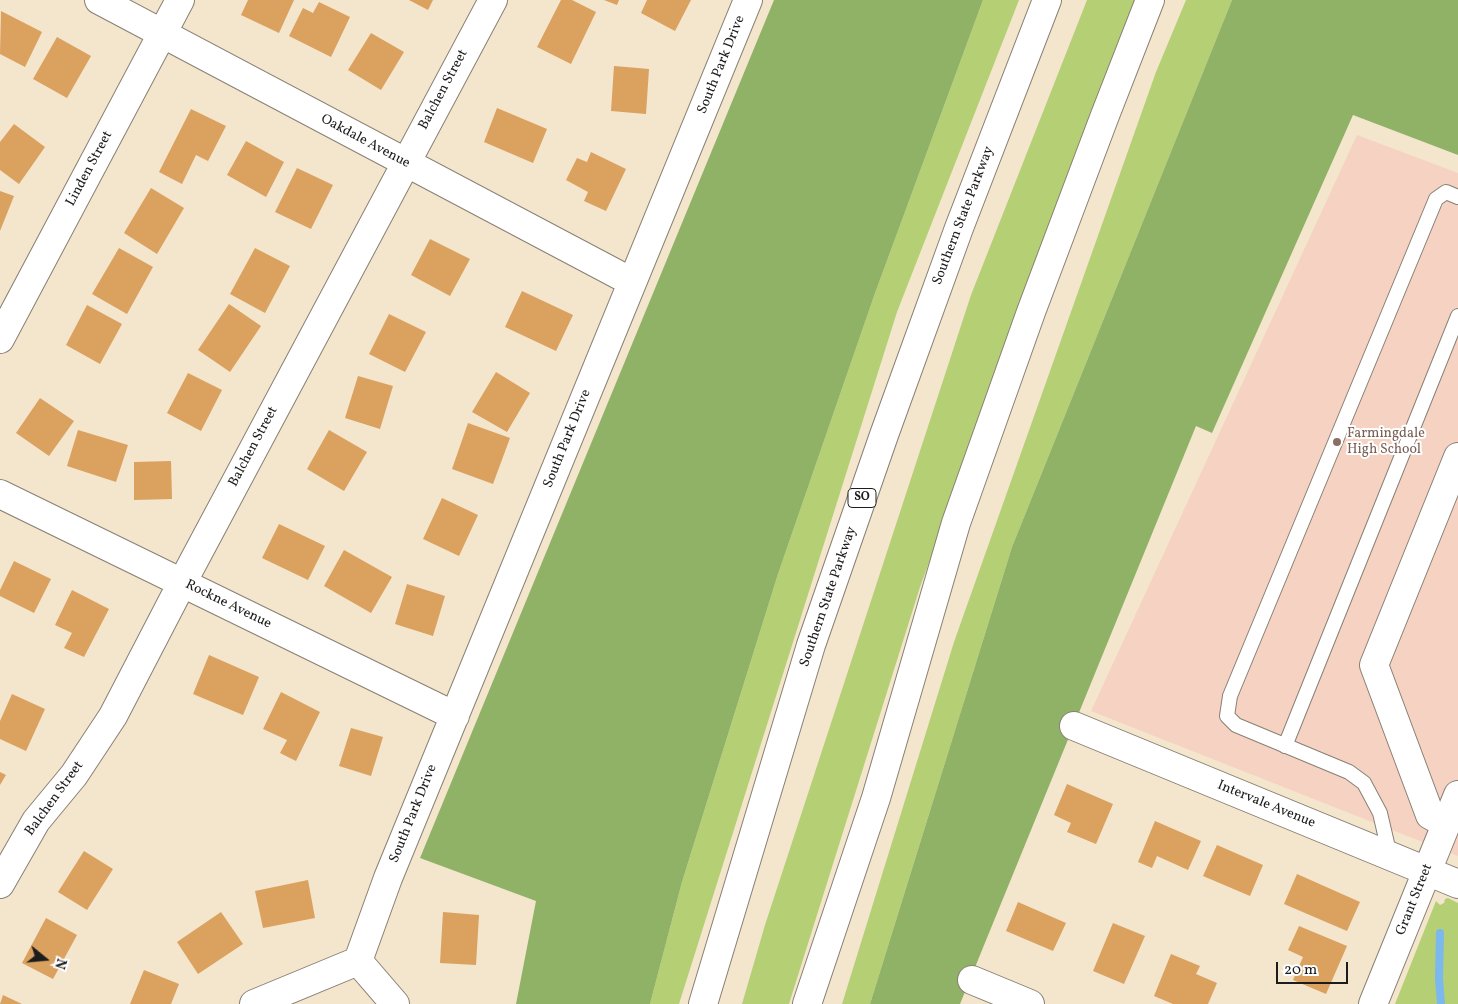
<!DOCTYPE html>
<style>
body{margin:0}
#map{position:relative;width:1458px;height:1004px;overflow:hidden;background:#f4e5cd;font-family:Vollkorn,serif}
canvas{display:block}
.north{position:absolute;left:20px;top:934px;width:50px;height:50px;-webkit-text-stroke:4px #fff;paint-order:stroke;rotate:107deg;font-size:14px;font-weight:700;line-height:20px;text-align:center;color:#1c1c1c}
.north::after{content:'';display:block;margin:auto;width:18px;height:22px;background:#1c1c1c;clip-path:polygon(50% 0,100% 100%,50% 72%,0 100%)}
.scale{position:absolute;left:1276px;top:962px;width:72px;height:22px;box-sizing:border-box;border:2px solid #1c1c1c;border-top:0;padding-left:6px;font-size:15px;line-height:18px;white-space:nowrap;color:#1c1c1c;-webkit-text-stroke:4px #fff;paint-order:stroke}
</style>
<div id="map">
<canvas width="1458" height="1004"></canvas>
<div class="north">N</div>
<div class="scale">20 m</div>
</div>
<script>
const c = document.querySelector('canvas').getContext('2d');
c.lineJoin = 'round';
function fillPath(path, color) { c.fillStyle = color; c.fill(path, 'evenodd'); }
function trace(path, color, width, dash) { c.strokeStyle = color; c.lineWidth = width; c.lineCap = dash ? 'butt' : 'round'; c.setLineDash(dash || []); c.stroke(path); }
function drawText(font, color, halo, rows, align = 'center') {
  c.font = font + ' Vollkorn,serif'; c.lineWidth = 4; c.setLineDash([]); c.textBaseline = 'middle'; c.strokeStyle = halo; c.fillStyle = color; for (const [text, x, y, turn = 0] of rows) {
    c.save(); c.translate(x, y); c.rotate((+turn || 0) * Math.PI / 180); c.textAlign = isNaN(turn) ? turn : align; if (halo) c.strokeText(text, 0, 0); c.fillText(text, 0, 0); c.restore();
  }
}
fillPath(new Path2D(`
 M 1357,135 L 1458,173 L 1458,856 L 1091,711 Z`), '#f6d2c3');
fillPath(new Path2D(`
 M 983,0 L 1019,0 L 897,312 L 679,1004 L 650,1004 L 682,882 L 778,574 L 874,296 Z
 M 1087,0 L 1136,0 L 1121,36 L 920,587 L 789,1004 L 742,1004 L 765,925 L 971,295 Z
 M 1186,0 L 1232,0 L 1012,547 L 870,1004 L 842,1004 L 954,642 L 1156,72 Z
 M 1448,898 L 1458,903 L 1458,1004 L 1395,1004 L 1436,901 L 1440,905 L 1444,903 L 1445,899 Z`), '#b5cf75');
fillPath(new Path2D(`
 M 774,0 L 983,0 L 874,296 L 778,574 L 682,882 L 650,1004 L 516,1004 L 536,901 L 420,858 Z
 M 1232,0 L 1458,0 L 1458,155 L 1353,115 L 1212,433 L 1196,426 L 960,1004 L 870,1004 L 1012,547 Z`), '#90b266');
trace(new Path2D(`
 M 1440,933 L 1439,979 L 1441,1004`), '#7ab8ed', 8);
fillPath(new Path2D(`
 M 248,0 L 294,0 L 279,33 L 241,15 Z
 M 409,0 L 433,0 L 428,10 Z
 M 561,0 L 572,0 L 596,12 L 571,64 L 537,47 Z
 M 604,0 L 619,0 L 617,5 Z
 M 647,0 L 691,0 L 675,31 L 641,13 Z
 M 319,2 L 350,17 L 331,57 L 289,36 L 303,8 L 313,13 Z
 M 1,11 L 42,32 L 25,67 L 0,54 Z
 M 371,33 L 404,52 L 381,90 L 348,70 Z
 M 57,37 L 91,56 L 67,98 L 33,79 Z
 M 614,66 L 649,69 L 646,114 L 611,111 Z
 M 497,108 L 547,129 L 533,163 L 484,142 Z
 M 191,109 L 226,126 L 208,161 L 196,155 L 182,184 L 159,172 Z
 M 14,124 L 45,147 L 19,184 L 0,170 L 0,142 Z
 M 246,141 L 284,162 L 266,197 L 227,175 Z
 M 591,152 L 626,169 L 606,211 L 584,201 L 588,192 L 566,180 L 577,158 L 587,162 Z
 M 297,168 L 333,185 L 311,229 L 275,212 Z
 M 151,188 L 184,208 L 157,254 L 124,233 Z
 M 0,191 L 14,196 L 0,231 Z
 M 430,239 L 470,259 L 450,296 L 411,275 Z
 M 119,248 L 153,267 L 127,314 L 92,294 Z
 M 255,248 L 290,266 L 265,313 L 230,294 Z
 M 522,291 L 573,315 L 556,351 L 505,327 Z
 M 229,304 L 261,326 L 230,372 L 198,350 Z
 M 87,305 L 122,324 L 100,364 L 66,345 Z
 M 389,314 L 426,332 L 405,372 L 369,354 Z
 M 496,372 L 530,393 L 507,432 L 472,412 Z
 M 188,373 L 222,390 L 201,431 L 167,413 Z
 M 358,376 L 393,386 L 380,429 L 345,418 Z
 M 40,398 L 74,421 L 49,456 L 16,433 Z
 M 468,423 L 510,438 L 493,484 L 452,469 Z
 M 78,430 L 128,445 L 116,482 L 67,466 Z
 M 329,430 L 367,452 L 344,491 L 307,469 Z
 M 171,461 L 172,499 L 134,500 L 134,462 Z
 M 442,498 L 478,515 L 459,556 L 423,539 Z
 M 279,524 L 325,546 L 308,580 L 262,558 Z
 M 344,550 L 392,577 L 371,613 L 324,586 Z
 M 14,561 L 51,579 L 34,613 L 0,596 L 0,590 Z
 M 407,584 L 445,596 L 433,636 L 395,624 Z
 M 72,590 L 109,609 L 84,657 L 64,648 L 72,633 L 55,625 Z
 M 209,655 L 259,677 L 243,715 L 193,694 Z
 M 281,692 L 320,712 L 296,761 L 280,753 L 287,740 L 263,729 Z
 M 12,694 L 45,709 L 26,751 L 0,739 L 0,721 Z
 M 351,728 L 383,737 L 371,776 L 339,766 Z
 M 0,772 L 6,775 L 0,785 Z
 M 1067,784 L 1113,804 L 1096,844 L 1067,832 L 1071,823 L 1054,815 Z
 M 1155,821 L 1201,841 L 1188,870 L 1157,856 L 1152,868 L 1138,862 Z
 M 1217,845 L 1263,865 L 1250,896 L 1203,876 Z
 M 84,851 L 113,869 L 87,910 L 58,892 Z
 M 1297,874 L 1360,902 L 1347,931 L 1284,904 Z
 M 308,880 L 315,918 L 263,928 L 255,891 Z
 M 1018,902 L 1066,923 L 1053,951 L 1006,931 Z
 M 221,912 L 243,944 L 198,974 L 177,942 Z
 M 443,912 L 479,915 L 476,965 L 440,963 Z
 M 46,918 L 77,935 L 53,979 L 22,963 Z
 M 1113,923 L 1145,936 L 1124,984 L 1093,971 Z
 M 1299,926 L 1347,946 L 1326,994 L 1293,980 L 1303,957 L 1288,950 Z
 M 1171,954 L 1200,966 L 1196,974 L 1217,983 L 1208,1004 L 1173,1004 L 1154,996 Z
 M 144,970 L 179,984 L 171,1004 L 130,1004 Z
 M 3,995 L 22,1004 L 0,1004 Z`), '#daa15f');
const lane = new Path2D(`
 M 1285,746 L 1458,316
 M 1390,856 L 1380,813 L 1364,783 L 1349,772 L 1236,725 L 1227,716 L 1230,696 L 1436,199 L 1446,192 L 1458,197`);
const street = new Path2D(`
 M 99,0 L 632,282
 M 0,494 L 455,716
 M 1074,726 L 1458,884
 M 1446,824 L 1430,815 L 1374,665 L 1458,457
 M 0,884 L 36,821 L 74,775 L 113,716 L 182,583 L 493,0
 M 972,980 L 1030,1004
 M 254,1004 L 358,961
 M 395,1004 L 358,961 L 388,878 L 748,0
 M 1373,1004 L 1458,795`);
const secondary = new Path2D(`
 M 0,339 L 180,0`);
const highway = new Path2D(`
 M 703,1004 L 811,645 L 884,435 L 959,228 L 1047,0
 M 807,1004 L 876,798 L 956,523 L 1031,312 L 1104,118 L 1150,0`);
trace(lane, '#888074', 16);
trace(street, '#888074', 30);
trace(secondary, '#888074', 30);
trace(highway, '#888074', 30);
trace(lane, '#fff', 14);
trace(street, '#fff', 28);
trace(secondary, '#fff', 28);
trace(highway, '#fff', 28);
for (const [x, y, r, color] of [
 [1337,442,5,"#8d6e63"]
]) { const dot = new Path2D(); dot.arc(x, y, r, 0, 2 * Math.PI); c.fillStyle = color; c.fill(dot); trace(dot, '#fff', 2); }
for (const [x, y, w] of [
 [862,498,28]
]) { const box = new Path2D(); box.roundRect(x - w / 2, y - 9.5, w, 19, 4); c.fillStyle = '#fff'; c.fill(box); trace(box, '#1c1c1c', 1); }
drawText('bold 12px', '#1c1c1c', null, [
 ["SO",862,498]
]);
drawText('14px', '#1c1c1c', '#fff', [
 ["South Park Drive",722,65,-68],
 ["Balchen Street",444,90,-62],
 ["Oakdale Avenue",365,142,28],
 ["Linden Street",90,169,-62],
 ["Southern State Parkway",964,216,-69],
 ["South Park Drive",568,439,-68],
 ["Balchen Street",254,447,-62],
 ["Southern State Parkway",829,597,-71],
 ["Rockne Avenue",228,605,26],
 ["Balchen Street",55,799,-54],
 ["Intervale Avenue",1266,805,22],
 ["South Park Drive",414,814,-68],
 ["Grant Street",1415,900,-68]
]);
drawText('14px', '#785e54', '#fff', [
 ["Farmingdale",1347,434],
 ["High School",1347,450]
], 'left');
</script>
